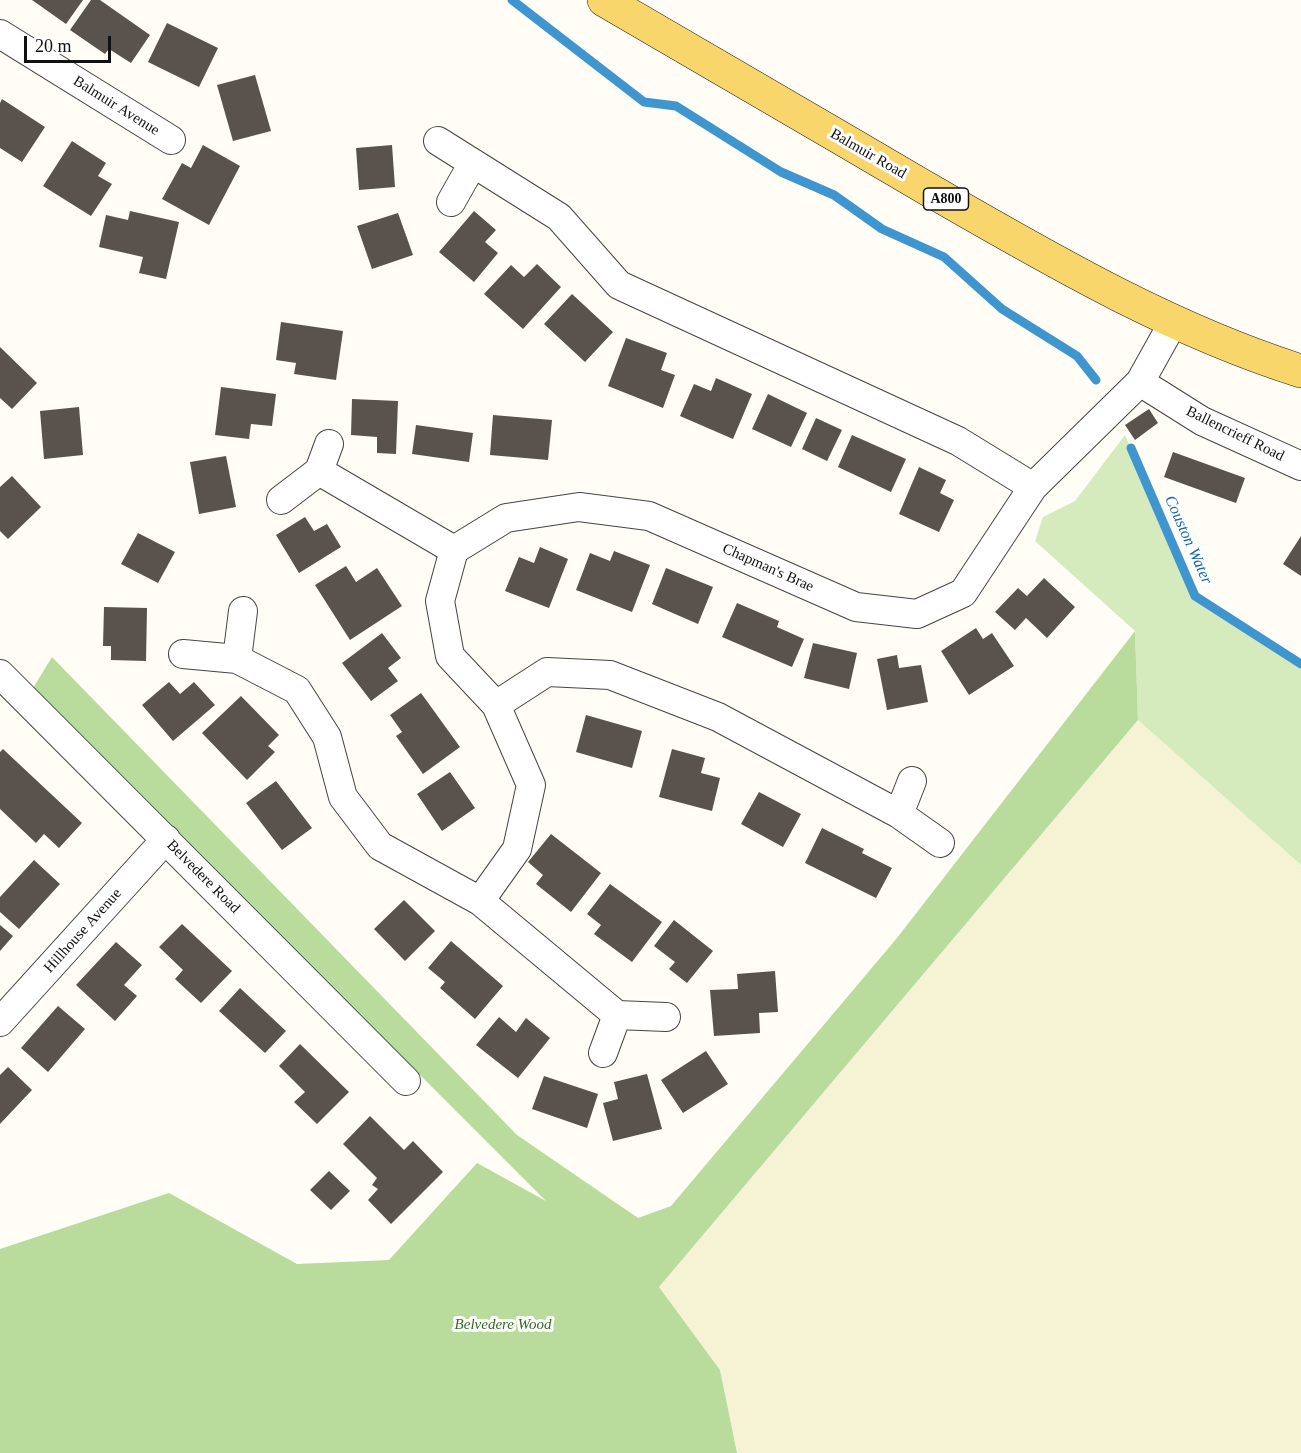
<!DOCTYPE html>
<style>
body{margin:0}
#map{position:relative;width:1301px;height:1453px;overflow:hidden;background:#fffdf5;font-family:Georgia,serif}
canvas{display:block}
.scale{position:absolute;left:24px;top:36px;width:87px;height:27px;box-sizing:border-box;border:3px solid #111;border-top:0;padding-left:8px;font-size:18px;line-height:21px;white-space:nowrap;color:#111;-webkit-text-stroke:4px #fff;paint-order:stroke}
</style>
<div id="map">
<canvas width="1301" height="1453"></canvas>
<div class="scale">20 m</div>
</div>
<script>
const c = document.querySelector('canvas').getContext('2d');
c.lineJoin = 'round';
function fillPath(path, color) { c.fillStyle = color; c.fill(path, 'evenodd'); }
function trace(path, color, width, dash) { c.strokeStyle = color; c.lineWidth = width; c.lineCap = dash ? 'butt' : 'round'; c.setLineDash(dash || []); c.stroke(path); }
function drawText(font, color, halo, rows, align = 'center') {
  c.font = font + ' Georgia,serif'; c.lineWidth = 6; c.setLineDash([]); c.textBaseline = 'middle'; c.strokeStyle = halo; c.fillStyle = color; for (const [text, x, y, turn = 0] of rows) {
    c.save(); c.translate(x, y); c.rotate((+turn || 0) * Math.PI / 180); c.textAlign = isNaN(turn) ? turn : align; if (halo) c.strokeText(text, 0, 0); c.fillText(text, 0, 0); c.restore();
  }
}
fillPath(new Path2D(`
 M 1138,720 L 1301,865 L 1301,1453 L 737,1453 L 720,1370 L 659,1287 Z`), '#f6f3d4');
fillPath(new Path2D(`
 M 1125,435 L 1195,596 L 1301,664 L 1301,865 L 1138,720 L 1135,631 L 1035,541 L 1043,517 L 1075,501 Z`), '#d5ebbd');
fillPath(new Path2D(`
 M 1135,631 L 1138,720 L 659,1287 L 720,1370 L 737,1453 L 0,1453 L 0,1249 L 169,1193 L 297,1264 L 389,1260 L 477,1163 L 546,1201 L 33,688 L 52,657 L 517,1135 L 638,1218 L 671,1206 L 897,938 Z`), '#b9dc9c');
trace(new Path2D(`
 M 512,0 L 644,102 L 676,106 L 781,172 L 834,195 L 882,229 L 944,257 L 1002,309 L 1077,356 L 1096,380
 M 1131,448 L 1195,596 L 1301,664`), '#3f96cf', 9);
fillPath(new Path2D(`
 M 32,0 L 83,0 L 66,24 Z
 M 91,0 L 100,0 L 150,35 L 131,63 L 109,49 L 105,54 L 70,30 Z
 M 167,23 L 218,48 L 199,87 L 148,62 Z
 M 255,75 L 271,131 L 233,141 L 217,85 Z
 M 2,99 L 45,127 L 22,162 L 0,148 L 0,103 Z
 M 72,141 L 106,163 L 98,176 L 112,184 L 91,216 L 43,186 Z
 M 203,145 L 240,166 L 209,225 L 162,199 L 182,163 L 191,168 Z
 M 392,145 L 395,187 L 359,190 L 356,148 Z
 M 130,211 L 179,222 L 166,279 L 139,273 L 143,257 L 99,247 L 106,215 L 128,220 Z
 M 474,211 L 496,230 L 485,242 L 498,253 L 474,282 L 439,252 Z
 M 398,213 L 413,255 L 372,269 L 357,226 Z
 M 537,264 L 561,287 L 523,329 L 484,294 L 511,265 L 524,277 Z
 M 572,294 L 613,332 L 585,362 L 544,324 Z
 M 281,322 L 343,331 L 336,380 L 294,374 L 296,363 L 276,360 Z
 M 626,338 L 667,353 L 661,370 L 675,375 L 663,408 L 608,386 Z
 M 0,347 L 37,383 L 12,409 L 0,398 Z
 M 716,378 L 752,394 L 733,439 L 680,416 L 694,384 L 711,391 Z
 M 221,387 L 276,394 L 272,426 L 251,424 L 249,439 L 215,435 Z
 M 768,394 L 807,413 L 791,447 L 752,429 Z
 M 352,399 L 398,401 L 396,454 L 377,453 L 377,437 L 351,435 Z
 M 79,407 L 83,455 L 44,459 L 40,411 Z
 M 1149,409 L 1158,423 L 1135,440 L 1125,425 Z
 M 493,415 L 552,420 L 548,460 L 490,455 Z
 M 816,418 L 842,430 L 827,461 L 802,449 Z
 M 416,425 L 473,433 L 469,462 L 412,454 Z
 M 852,435 L 906,459 L 891,492 L 838,467 Z
 M 1173,452 L 1245,478 L 1236,503 L 1164,477 Z
 M 226,456 L 236,507 L 199,514 L 190,462 Z
 M 919,467 L 946,480 L 940,493 L 954,500 L 939,532 L 899,514 Z
 M 12,476 L 41,507 L 8,539 L 0,531 L 0,487 Z
 M 305,517 L 314,531 L 327,524 L 341,547 L 299,573 L 276,535 Z
 M 138,533 L 175,552 L 158,583 L 121,564 Z
 M 1301,536 L 1301,576 L 1283,564 Z
 M 540,547 L 568,559 L 549,608 L 505,591 L 519,557 L 534,563 Z
 M 614,551 L 650,565 L 632,612 L 576,590 L 590,553 L 610,561 Z
 M 346,566 L 356,582 L 377,568 L 402,606 L 350,640 L 315,585 Z
 M 666,568 L 713,587 L 698,624 L 652,604 Z
 M 1044,578 L 1075,607 L 1047,638 L 1026,618 L 1015,630 L 995,612 L 1018,588 L 1027,596 Z
 M 737,603 L 779,621 L 777,627 L 804,639 L 792,667 L 722,637 Z
 M 104,607 L 147,608 L 146,661 L 111,660 L 111,646 L 103,646 Z
 M 976,628 L 983,639 L 992,633 L 1014,666 L 969,695 L 941,651 Z
 M 382,633 L 401,658 L 388,668 L 398,681 L 371,701 L 342,663 Z
 M 813,643 L 857,653 L 849,689 L 804,678 Z
 M 897,655 L 899,668 L 921,665 L 928,702 L 887,710 L 877,659 Z
 M 169,682 L 180,694 L 194,682 L 215,705 L 173,741 L 142,705 Z
 M 421,693 L 460,747 L 423,774 L 396,736 L 402,732 L 390,715 Z
 M 241,696 L 279,735 L 268,746 L 275,752 L 247,780 L 202,733 Z
 M 586,715 L 642,731 L 632,768 L 576,752 Z
 M 3,749 L 82,823 L 59,848 L 44,834 L 36,843 L 0,809 L 0,752 Z
 M 672,749 L 705,758 L 701,773 L 720,778 L 712,811 L 659,797 Z
 M 450,772 L 475,808 L 442,831 L 417,794 Z
 M 276,781 L 312,828 L 282,850 L 246,803 Z
 M 759,792 L 801,814 L 783,847 L 741,824 Z
 M 822,828 L 864,849 L 862,853 L 892,868 L 876,898 L 805,863 Z
 M 551,834 L 601,873 L 571,912 L 536,884 L 543,875 L 528,862 Z
 M 34,860 L 60,884 L 19,929 L 0,912 L 0,897 Z
 M 610,884 L 662,922 L 632,962 L 594,934 L 601,925 L 587,914 Z
 M 404,900 L 435,931 L 405,961 L 374,929 Z
 M 674,920 L 713,951 L 687,983 L 669,969 L 675,962 L 654,946 Z
 M 182,924 L 232,971 L 201,1003 L 175,979 L 183,970 L 159,947 Z
 M 0,925 L 13,936 L 0,951 Z
 M 451,941 L 503,986 L 475,1019 L 440,988 L 445,982 L 428,968 Z
 M 116,942 L 142,965 L 124,985 L 137,996 L 115,1021 L 76,985 Z
 M 775,971 L 778,1012 L 759,1013 L 760,1033 L 714,1036 L 710,990 L 738,989 L 737,974 Z
 M 240,988 L 286,1031 L 265,1053 L 219,1011 Z
 M 58,1006 L 85,1029 L 48,1072 L 21,1048 Z
 M 499,1017 L 516,1032 L 526,1018 L 550,1038 L 518,1078 L 476,1045 Z
 M 300,1044 L 349,1092 L 317,1124 L 294,1102 L 305,1092 L 279,1066 Z
 M 706,1051 L 728,1084 L 683,1113 L 661,1080 Z
 M 8,1067 L 32,1090 L 0,1124 L 0,1075 Z
 M 647,1074 L 662,1129 L 613,1141 L 603,1103 L 618,1099 L 614,1082 Z
 M 544,1076 L 598,1094 L 587,1128 L 532,1109 Z
 M 370,1116 L 404,1150 L 413,1141 L 443,1172 L 391,1224 L 368,1200 L 378,1189 L 372,1185 L 377,1178 L 343,1144 Z
 M 329,1171 L 350,1191 L 331,1210 L 310,1190 Z`), '#5a524d');
const street = new Path2D(`
 M 0,34 L 171,140
 M 438,141 L 559,217 L 619,285 L 958,441 L 1033,487
 M 451,202 L 473,163
 M 1140,382 L 1202,421 L 1301,466
 M 319,471 L 454,550
 M 281,500 L 319,471 L 329,444
 M 183,654 L 237,659 L 297,690 L 327,737 L 343,797 L 380,846 L 480,901 L 617,1015
 M 237,659 L 243,611
 M 0,674 L 406,1081
 M 496,705 L 547,672 L 610,675 L 718,717 L 899,814
 M 912,781 L 899,814 L 940,843
 M 480,901 L 517,849 L 531,785 L 496,705 L 450,656 L 440,601 L 454,550 L 506,518 L 579,507 L 649,516 L 856,607 L 917,614 L 963,593 L 1033,487 L 1140,382 L 1174,321
 M 0,1022 L 166,839
 M 603,1053 L 617,1015 L 666,1017`);
const primary = new Path2D(`
 M 604,0 C 712,63 819,125 926,188 C 1046,257 1168,329 1301,371`);
trace(street, '#444', 30);
trace(primary, '#222', 34);
trace(street, '#fff', 28);
trace(primary, '#f9d66b', 33);
for (const [x, y, w] of [
 [946,199,45]
]) { const box = new Path2D(); box.roundRect(x - w / 2, y - 11, w, 22, 4.5); c.fillStyle = '#fff'; c.fill(box); trace(box, '#111', 1.5); }
drawText('bold 14px', '#111', null, [
 ["A800",946,199]
]);
drawText('15px', '#111', '#fff', [
 ["Balmuir Avenue",116,106,32],
 ["Balmuir Road",868,154,30],
 ["Ballencrieff Road",1235,434,26],
 ["Chapman's Brae",768,568,24],
 ["Belvedere Road",203,877,45],
 ["Hillhouse Avenue",83,931,-48]
]);
drawText('italic 15px', '#2f6b1f', '#fff', [
 ["Belvedere Wood",503,1325]
]);
drawText('italic 16px', '#1768a6', '#fff', [
 ["Couston Water",1188,540,66]
]);
</script>
